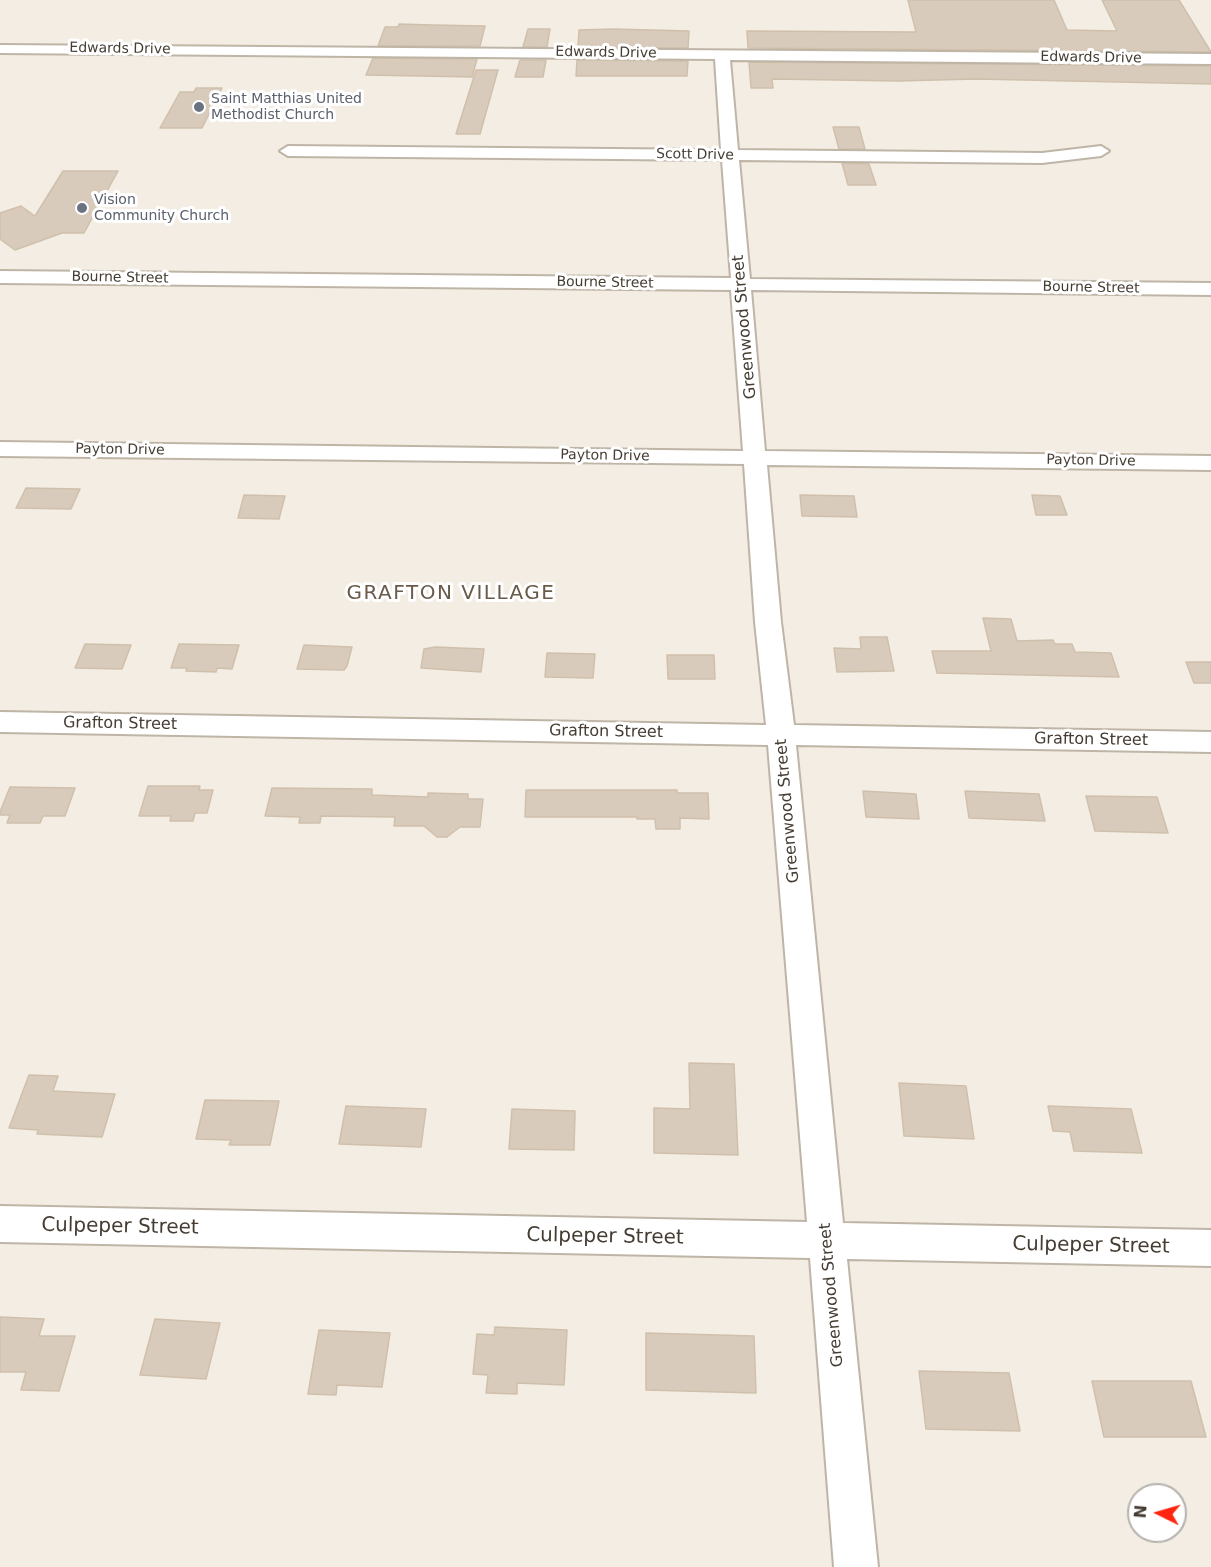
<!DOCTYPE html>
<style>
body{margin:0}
#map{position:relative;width:1211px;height:1567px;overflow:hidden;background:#f3ede4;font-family:"DejaVu Sans",sans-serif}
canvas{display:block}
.north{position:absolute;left:1127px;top:1483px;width:60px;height:60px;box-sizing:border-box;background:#fff;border:2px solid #b5b1ad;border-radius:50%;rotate:275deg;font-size:16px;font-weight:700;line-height:24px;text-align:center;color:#453d33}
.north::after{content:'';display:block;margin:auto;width:21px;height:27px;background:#ff250f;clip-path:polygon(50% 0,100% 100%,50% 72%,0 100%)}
</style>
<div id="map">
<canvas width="1211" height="1567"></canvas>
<div class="north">N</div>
</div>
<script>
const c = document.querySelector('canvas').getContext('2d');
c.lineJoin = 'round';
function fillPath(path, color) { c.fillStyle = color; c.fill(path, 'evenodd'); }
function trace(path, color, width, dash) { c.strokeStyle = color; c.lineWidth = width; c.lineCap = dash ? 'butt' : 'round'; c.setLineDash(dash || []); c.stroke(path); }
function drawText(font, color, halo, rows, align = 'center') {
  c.font = font + ' "DejaVu Sans",sans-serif'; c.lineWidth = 6; c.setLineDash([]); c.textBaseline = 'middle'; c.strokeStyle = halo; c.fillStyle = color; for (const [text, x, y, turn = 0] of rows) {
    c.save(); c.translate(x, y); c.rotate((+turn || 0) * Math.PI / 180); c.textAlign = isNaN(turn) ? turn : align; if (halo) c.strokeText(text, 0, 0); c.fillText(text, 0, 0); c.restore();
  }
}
const building = new Path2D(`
 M 908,0 L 1054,0 L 1067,30 L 1117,31 L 1102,0 L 1179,0 L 1211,52 L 748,48 L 747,31 L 916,32 Z
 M 399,24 L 433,25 L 485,26 L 480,46 L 378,46 L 385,27 L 398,27 Z
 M 528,29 L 550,29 L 547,47 L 523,47 Z
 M 613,29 L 689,31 L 688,48 L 578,47 L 579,30 Z
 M 373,58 L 477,59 L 472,77 L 366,75 Z
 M 520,60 L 546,60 L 543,77 L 515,77 Z
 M 577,60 L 688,61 L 687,76 L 576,76 Z
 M 749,62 L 1211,66 L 1211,84 L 976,79 L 898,81 L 772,79 L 773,88 L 751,88 Z
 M 476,70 L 498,70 L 480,134 L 456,134 Z
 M 196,88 L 222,88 L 202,128 L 160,128 L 180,92 L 194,92 Z
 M 833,127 L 859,127 L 865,149 L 839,149 Z
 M 842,163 L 869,164 L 876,185 L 848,185 Z
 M 63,171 L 118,171 L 84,233 L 62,233 L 15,250 L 0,239 L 0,213 L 21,206 L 35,216 Z
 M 26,488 L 80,489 L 71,509 L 16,508 Z
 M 244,495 L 285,496 L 279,519 L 238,518 Z
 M 800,495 L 854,496 L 857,517 L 802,516 Z
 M 1032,495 L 1060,496 L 1067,515 L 1036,515 Z
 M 983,618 L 1011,619 L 1017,641 L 1053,640 L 1055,644 L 1072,644 L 1075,652 L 1111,653 L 1119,677 L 937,673 L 932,651 L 991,651 Z
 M 860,637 L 887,637 L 894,671 L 837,672 L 834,648 L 861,649 Z
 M 85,644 L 131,645 L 122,669 L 75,668 Z
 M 179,644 L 239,645 L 232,669 L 217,668 L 216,672 L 186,671 L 187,668 L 171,668 Z
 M 304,645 L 352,647 L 347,666 L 344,670 L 297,669 Z
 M 435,647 L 484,649 L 481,672 L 421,668 L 424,649 Z
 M 547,653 L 595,654 L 593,678 L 545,677 Z
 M 667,655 L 714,655 L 715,679 L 668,679 Z
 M 1186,662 L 1211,662 L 1211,683 L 1194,683 Z
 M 148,786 L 200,786 L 199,790 L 213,790 L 207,813 L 195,813 L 193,821 L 170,821 L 171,816 L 139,816 Z
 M 10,787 L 75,788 L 65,816 L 43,816 L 40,823 L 7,823 L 10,815 L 0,815 L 0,812 Z
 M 272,788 L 372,789 L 372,795 L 399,796 L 428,797 L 428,793 L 468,794 L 468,799 L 483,799 L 480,827 L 460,827 L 447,837 L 437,837 L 424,826 L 394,826 L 395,817 L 321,816 L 320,823 L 299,823 L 300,817 L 265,816 Z
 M 526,790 L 677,790 L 677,793 L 708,793 L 709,819 L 680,818 L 680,829 L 656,829 L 655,819 L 637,819 L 637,817 L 525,817 Z
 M 863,791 L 916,794 L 919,819 L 866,817 Z
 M 965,791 L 1039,794 L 1045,821 L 969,818 Z
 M 1086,796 L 1157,797 L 1168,833 L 1095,831 Z
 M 689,1063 L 734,1064 L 738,1155 L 654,1153 L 654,1108 L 690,1109 Z
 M 29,1075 L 58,1076 L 53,1091 L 115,1094 L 102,1137 L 37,1134 L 38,1130 L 9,1128 Z
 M 899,1083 L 966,1086 L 974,1139 L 904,1136 Z
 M 205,1100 L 279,1101 L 270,1145 L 229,1145 L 231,1140 L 196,1139 Z
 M 346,1106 L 426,1109 L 421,1147 L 339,1144 Z
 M 1048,1106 L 1131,1109 L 1142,1153 L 1074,1151 L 1070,1132 L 1053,1131 Z
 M 512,1109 L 575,1111 L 574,1150 L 509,1149 Z
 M 0,1317 L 44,1319 L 39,1336 L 75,1336 L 59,1391 L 21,1390 L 26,1372 L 0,1372 Z
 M 155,1319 L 220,1323 L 206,1379 L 140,1375 Z
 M 495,1327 L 567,1330 L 564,1385 L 517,1383 L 517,1394 L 486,1393 L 488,1375 L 473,1374 L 477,1334 L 494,1335 Z
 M 319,1330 L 390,1333 L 382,1387 L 337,1385 L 336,1395 L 308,1394 Z
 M 646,1333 L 754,1336 L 756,1393 L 646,1390 Z
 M 919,1371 L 1009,1373 L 1020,1431 L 926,1429 Z
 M 1092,1381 L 1191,1381 L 1206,1437 L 1104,1437 Z`);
fillPath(building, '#d8cbbc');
trace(building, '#d0c0ab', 1.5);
const street = new Path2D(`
 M 0,45 L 1211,54 L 1211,64 L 730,60 L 738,150 L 1042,153 L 1101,146 L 1109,151 L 1101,156 L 1042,163 L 739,160 L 750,279 L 1211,283 L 1211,295 L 751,290 L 765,451 L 1211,456 L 1211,470 L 767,465 L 781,622 L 794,725 L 1211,732 L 1211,752 L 796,745 L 843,1223 L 1211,1230 L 1211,1266 L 847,1259 L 878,1567 L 834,1567 L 810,1258 L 0,1242 L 0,1206 L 807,1222 L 768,745 L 0,732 L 0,712 L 766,725 L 755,622 L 744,464 L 0,456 L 0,442 L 743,451 L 731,290 L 0,283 L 0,271 L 731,278 L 722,160 L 288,156 L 280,151 L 288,146 L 721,150 L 715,59 L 0,53 Z`);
trace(street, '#bfb5a6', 4);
fillPath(street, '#fff');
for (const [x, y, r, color] of [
 [199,107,6,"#6b7280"],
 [82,208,6,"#6b7280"]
]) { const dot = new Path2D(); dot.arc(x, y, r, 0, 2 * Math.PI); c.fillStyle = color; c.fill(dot); trace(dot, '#fff', 2); }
drawText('14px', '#453d33', '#fff', [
 ["Edwards Drive",120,49,1],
 ["Edwards Drive",606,53,1],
 ["Edwards Drive",1091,58,1],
 ["Scott Drive",695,155,1],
 ["Bourne Street",120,278,1],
 ["Bourne Street",605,283,1],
 ["Bourne Street",1091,288,1],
 ["Payton Drive",120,450,1],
 ["Payton Drive",605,456,1],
 ["Payton Drive",1091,461,1]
]);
drawText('14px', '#5b616d', '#fff', [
 ["Saint Matthias United",211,99],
 ["Methodist Church",211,115],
 ["Vision",94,200],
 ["Community Church",94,216]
], 'left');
drawText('16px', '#453d33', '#fff', [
 ["Greenwood Street",745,327,-95],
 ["Grafton Street",120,724,1],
 ["Grafton Street",606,732,1],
 ["Grafton Street",1091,740,1],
 ["Greenwood Street",788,811,-95],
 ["Greenwood Street",832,1295,-95]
]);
c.letterSpacing = '1.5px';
drawText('20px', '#695a4a', '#fff', [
 ["GRAFTON VILLAGE",451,594]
]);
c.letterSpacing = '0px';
drawText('20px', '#453d33', '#fff', [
 ["Culpeper Street",120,1227,1],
 ["Culpeper Street",605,1237,1],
 ["Culpeper Street",1091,1246,1]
]);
</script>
